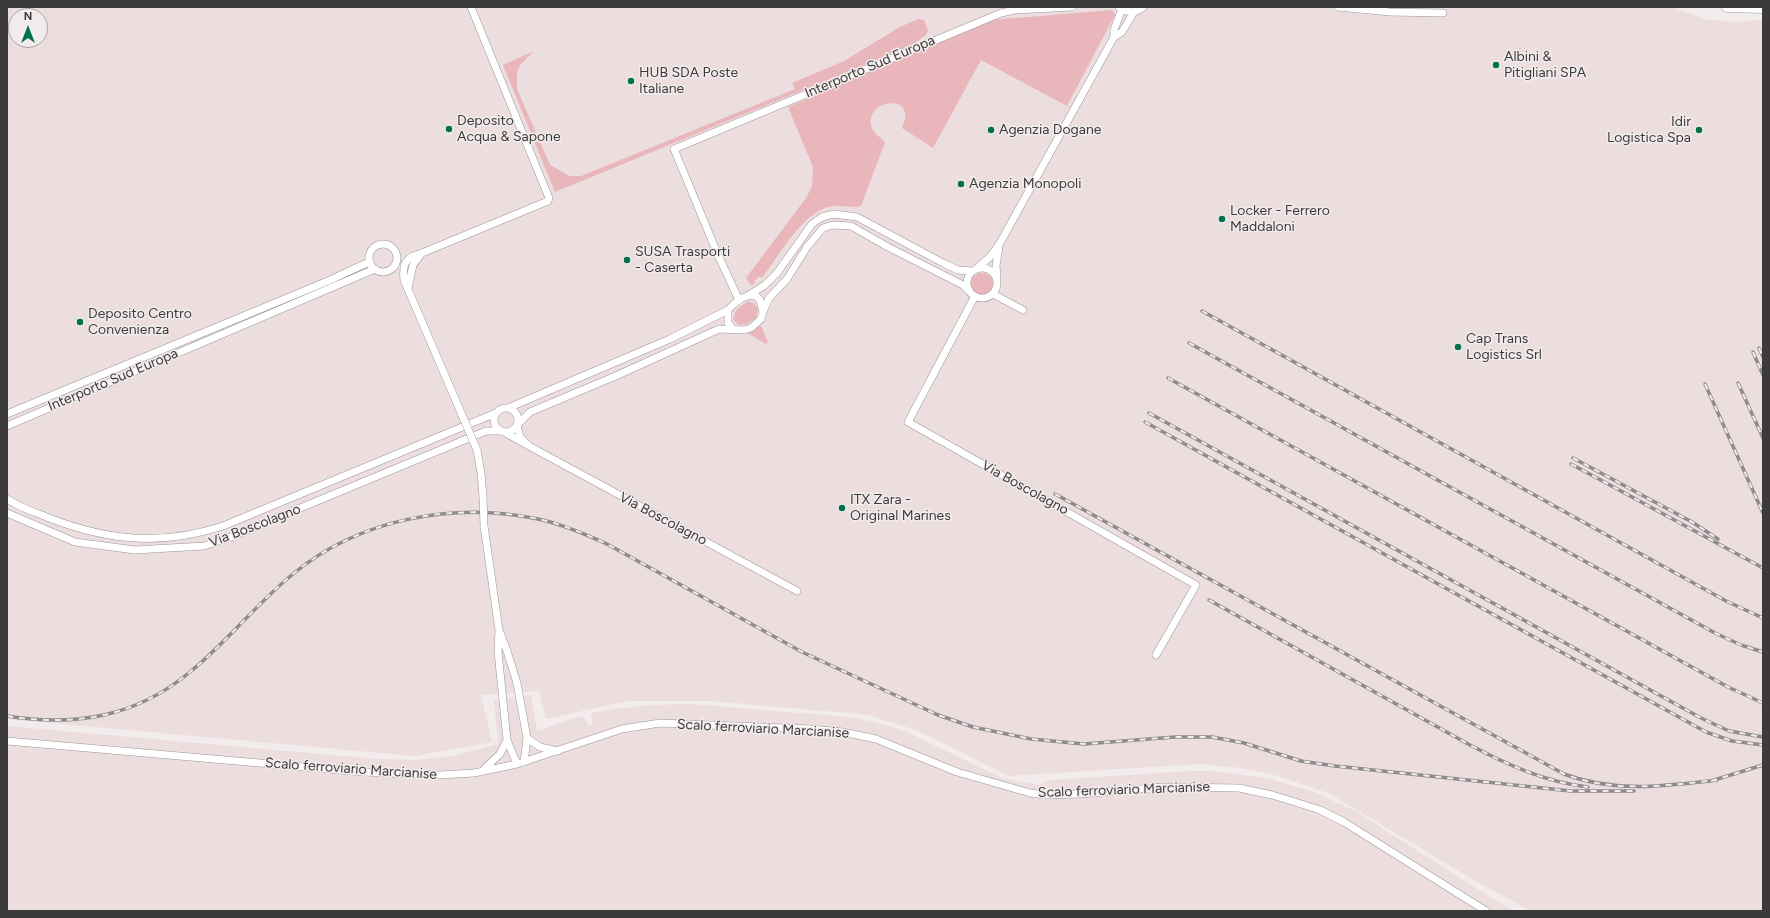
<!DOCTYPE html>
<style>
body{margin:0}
#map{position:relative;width:1770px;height:918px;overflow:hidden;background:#f3ecec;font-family:Figtree,sans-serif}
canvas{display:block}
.frame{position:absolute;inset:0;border:8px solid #3d3a3b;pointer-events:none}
.north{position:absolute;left:8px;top:8px;width:40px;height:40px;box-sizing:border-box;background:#f3ecec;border:1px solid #aaa5a5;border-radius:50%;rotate:0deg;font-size:11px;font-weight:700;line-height:16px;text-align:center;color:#3d3a3b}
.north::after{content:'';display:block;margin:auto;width:14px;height:18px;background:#00714b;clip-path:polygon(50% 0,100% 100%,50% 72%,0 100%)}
</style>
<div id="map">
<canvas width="1770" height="918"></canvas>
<div class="frame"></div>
<div class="north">N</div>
</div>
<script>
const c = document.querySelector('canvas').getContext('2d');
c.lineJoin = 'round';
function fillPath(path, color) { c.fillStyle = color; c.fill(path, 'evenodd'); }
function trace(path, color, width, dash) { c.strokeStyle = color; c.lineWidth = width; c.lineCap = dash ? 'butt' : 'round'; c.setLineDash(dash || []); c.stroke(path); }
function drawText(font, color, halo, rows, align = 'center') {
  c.font = font + ' Figtree,sans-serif'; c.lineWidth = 3; c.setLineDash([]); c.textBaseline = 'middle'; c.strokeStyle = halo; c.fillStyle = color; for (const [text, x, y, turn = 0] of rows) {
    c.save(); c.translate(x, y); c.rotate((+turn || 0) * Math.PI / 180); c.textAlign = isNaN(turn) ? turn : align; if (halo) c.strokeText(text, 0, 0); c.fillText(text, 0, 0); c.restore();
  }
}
fillPath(new Path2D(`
 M 7,7 L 1672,7 L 1708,20 L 1736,22 L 1763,20 L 1763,911 L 1531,911 L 1479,883 L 1328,793 L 1278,776 L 1241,768 L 1200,764 L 1009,776 L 916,730 L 868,715 L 712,701 L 627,701 L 546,719 L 539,691 L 481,695 L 492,742 L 414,756 L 7,719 ZM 16,16 L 40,16 L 40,40 L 16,40 Z
 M 531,695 L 537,731 L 581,716 L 584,717 L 588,726 L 593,724 L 591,715 L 592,713 L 601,711 L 648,705 L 691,704 L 848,717 L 875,722 L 907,732 L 1002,778 L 1038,785 L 1051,780 L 1189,771 L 1213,771 L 1267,778 L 1317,793 L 1357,812 L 1496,901 L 1515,911 L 7,911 L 7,726 L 376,759 L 414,760 L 453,756 L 498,744 L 494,700 Z`), '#ecddde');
fillPath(new Path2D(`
 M 1112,10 L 1115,15 L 1067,106 L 981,60 L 933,148 L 902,128 C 919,93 866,98 871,125 C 872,132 880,137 885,142 L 861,206 C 854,209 837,203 825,208 C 800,217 778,257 762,278 L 760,276 L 754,281 L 755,284 L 751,285 L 746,278 L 806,198 L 812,187 L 813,167 L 788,107 L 992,20 Z
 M 918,19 L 924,20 L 928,30 L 926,35 L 912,45 L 555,192 L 503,65 L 534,51 L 521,64 L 517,72 L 517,89 L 550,165 L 570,176 L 581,176 L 795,89 L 792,83 L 844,61 L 900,27 Z
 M971 284a11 11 0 1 1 22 0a11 11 0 1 1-22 0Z
 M 748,301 L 754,303 L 758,309 L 756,318 L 747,324 L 738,325 L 733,319 L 736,310 Z
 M 761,326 L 768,342 L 766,344 L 747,333 Z`), '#e9b6bb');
const street = new Path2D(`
 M 1119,7 C 1127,13 1135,14 1143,7
 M 1338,7 L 1390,12 L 1443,13
 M 1114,37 L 1122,32 L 1134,12
 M369 258a14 14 0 1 1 28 0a14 14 0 1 1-28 0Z
 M967 283a15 15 0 1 1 30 0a15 15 0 1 1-30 0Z
 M 976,269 L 990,257 L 1000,243 L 1114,37 L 1114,30 L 1122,9
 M 997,277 L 996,266 L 999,247
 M 408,288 L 413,265 L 422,253
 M 993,294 L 1023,310
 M 749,295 L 765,285 L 777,273 L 812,224 L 822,217 L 834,214 L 857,217 L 943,263 L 958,270 L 972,271
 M 975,296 L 908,422 L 1196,585 L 1156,655
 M 739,300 L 718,255 L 674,149 L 1001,13 L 1015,10 L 1072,7
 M 763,312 L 769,298 L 787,279 L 807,247 L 823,228 L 832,225 L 851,226 L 888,247 L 963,285 L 969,291
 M 508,408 L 670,339 L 728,310
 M494 420a12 12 0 1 1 24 0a12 12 0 1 1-24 0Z
 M 7,414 L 328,281 L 369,262
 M 462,415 L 404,280 C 402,263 406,257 422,253 L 548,201 L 549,198 L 471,7
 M 7,426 L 375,269
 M 504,432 L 529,446 L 520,437 L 517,425 L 530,412 L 618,375 L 719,329 L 744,330 L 751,328 L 761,319 L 763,312 L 760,300 L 756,296 C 745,293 735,302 728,310 L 728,323 L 732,328
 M 529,446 L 797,591
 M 477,450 L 481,473 L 483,497
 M 7,499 C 20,508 35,512 49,518 C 109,541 161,546 223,526 L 496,413
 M 7,513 L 75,542 L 135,550 L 204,546 L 228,538 L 486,431 L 501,431
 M 484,526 L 499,630
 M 507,740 L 517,764
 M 7,741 L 363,772 L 440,775 L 474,773 L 517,764 L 622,729 L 660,723 L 811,729 L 843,732 L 876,739 L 957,772 L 1030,793 L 1045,795 L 1080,794 L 1163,787 L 1239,788 L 1272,795 L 1295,802 L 1320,810 L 1344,822 L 1486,911
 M 524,762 L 527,738
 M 484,769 L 500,754 L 507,740 L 498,652 L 499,630 L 507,651 L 517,683 L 527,738 L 540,747 L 558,751`);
const secondary = new Path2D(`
 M 1727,7 L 1763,8`);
trace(street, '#9d9697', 8);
trace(secondary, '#9d9697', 11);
trace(street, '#fff', 7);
trace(secondary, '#fff', 10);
const rail = new Path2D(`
 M 1202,311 L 1726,601 L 1763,618
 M 1189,343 L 1715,633 L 1741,645 L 1763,652
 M 1759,348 L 1763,357
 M 1753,352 L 1763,375
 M 1168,378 L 1728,687 L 1763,703
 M 1738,383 L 1763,438
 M 1705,384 L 1763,513
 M 1149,413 L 1701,718 L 1729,731 L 1763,737
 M 1145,422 L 1706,732 L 1732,741 L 1763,745
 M 1573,458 L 1692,522 L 1718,539
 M 1571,464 L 1763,568
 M 1055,494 L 1564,774 C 1614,793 1664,786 1717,780
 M 1209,600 L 1470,745 C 1508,765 1545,782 1588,787
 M 7,716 C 75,727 136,717 190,672 C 227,642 256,604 293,574 C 359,519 454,501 538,519 C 562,524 585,534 607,544 L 802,652 L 938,715 L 973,727 L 1031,739 L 1084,744 L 1175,737 L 1212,737 L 1244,743 L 1301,761 L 1335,766 L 1571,791 L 1634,791
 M 1711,781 L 1763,765`);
trace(rail, '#908b8c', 3.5);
trace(rail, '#f3ecec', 2, [6]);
const streetBridge = new Path2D(`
 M 462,415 L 477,450
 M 483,497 L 484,526`);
trace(streetBridge, '#9d9697', 8, []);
trace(streetBridge, '#fff', 7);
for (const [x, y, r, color] of [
 [1496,65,4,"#00714b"],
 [631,81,4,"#00714b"],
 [449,129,4,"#00714b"],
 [991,130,4,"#00714b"],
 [1699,130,4,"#00714b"],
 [961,184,4,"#00714b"],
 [1222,219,4,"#00714b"],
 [627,260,4,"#00714b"],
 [80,322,4,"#00714b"],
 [1458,347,4,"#00714b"],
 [842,508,4,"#00714b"]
]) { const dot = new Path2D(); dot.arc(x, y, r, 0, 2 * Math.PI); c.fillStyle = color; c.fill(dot); trace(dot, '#f3ecec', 1.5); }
drawText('14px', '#3d3a3b', '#f3ecec', [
 ["Albini &",1504,57],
 ["Pitigliani SPA",1504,73],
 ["HUB SDA Poste",639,73],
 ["Italiane",639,89],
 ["Deposito",457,121],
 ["Acqua & Sapone",457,137],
 ["Idir",1691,122,"right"],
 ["Logistica Spa",1691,138,"right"],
 ["Agenzia Dogane",999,130],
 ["Agenzia Monopoli",969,184],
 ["Locker - Ferrero",1230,211],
 ["Maddaloni",1230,227],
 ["SUSA Trasporti",635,252],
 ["- Caserta",635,268],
 ["Deposito Centro",88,314],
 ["Convenienza",88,330],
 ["Cap Trans",1466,339],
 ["Logistics Srl",1466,355],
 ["ITX Zara -",850,500],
 ["Original Marines",850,516]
], 'left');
drawText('14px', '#3d3a3b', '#f3ecec', [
 ["Interporto Sud Europa",870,67,-23],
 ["Interporto Sud Europa",113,380,-23],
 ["Via Boscolagno",1025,488,29],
 ["Via Boscolagno",663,519,28],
 ["Via Boscolagno",255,526,-21],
 ["Scalo ferroviario Marcianise",763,729,3],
 ["Scalo ferroviario Marcianise",351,769,4],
 ["Scalo ferroviario Marcianise",1124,790,-2]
]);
</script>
